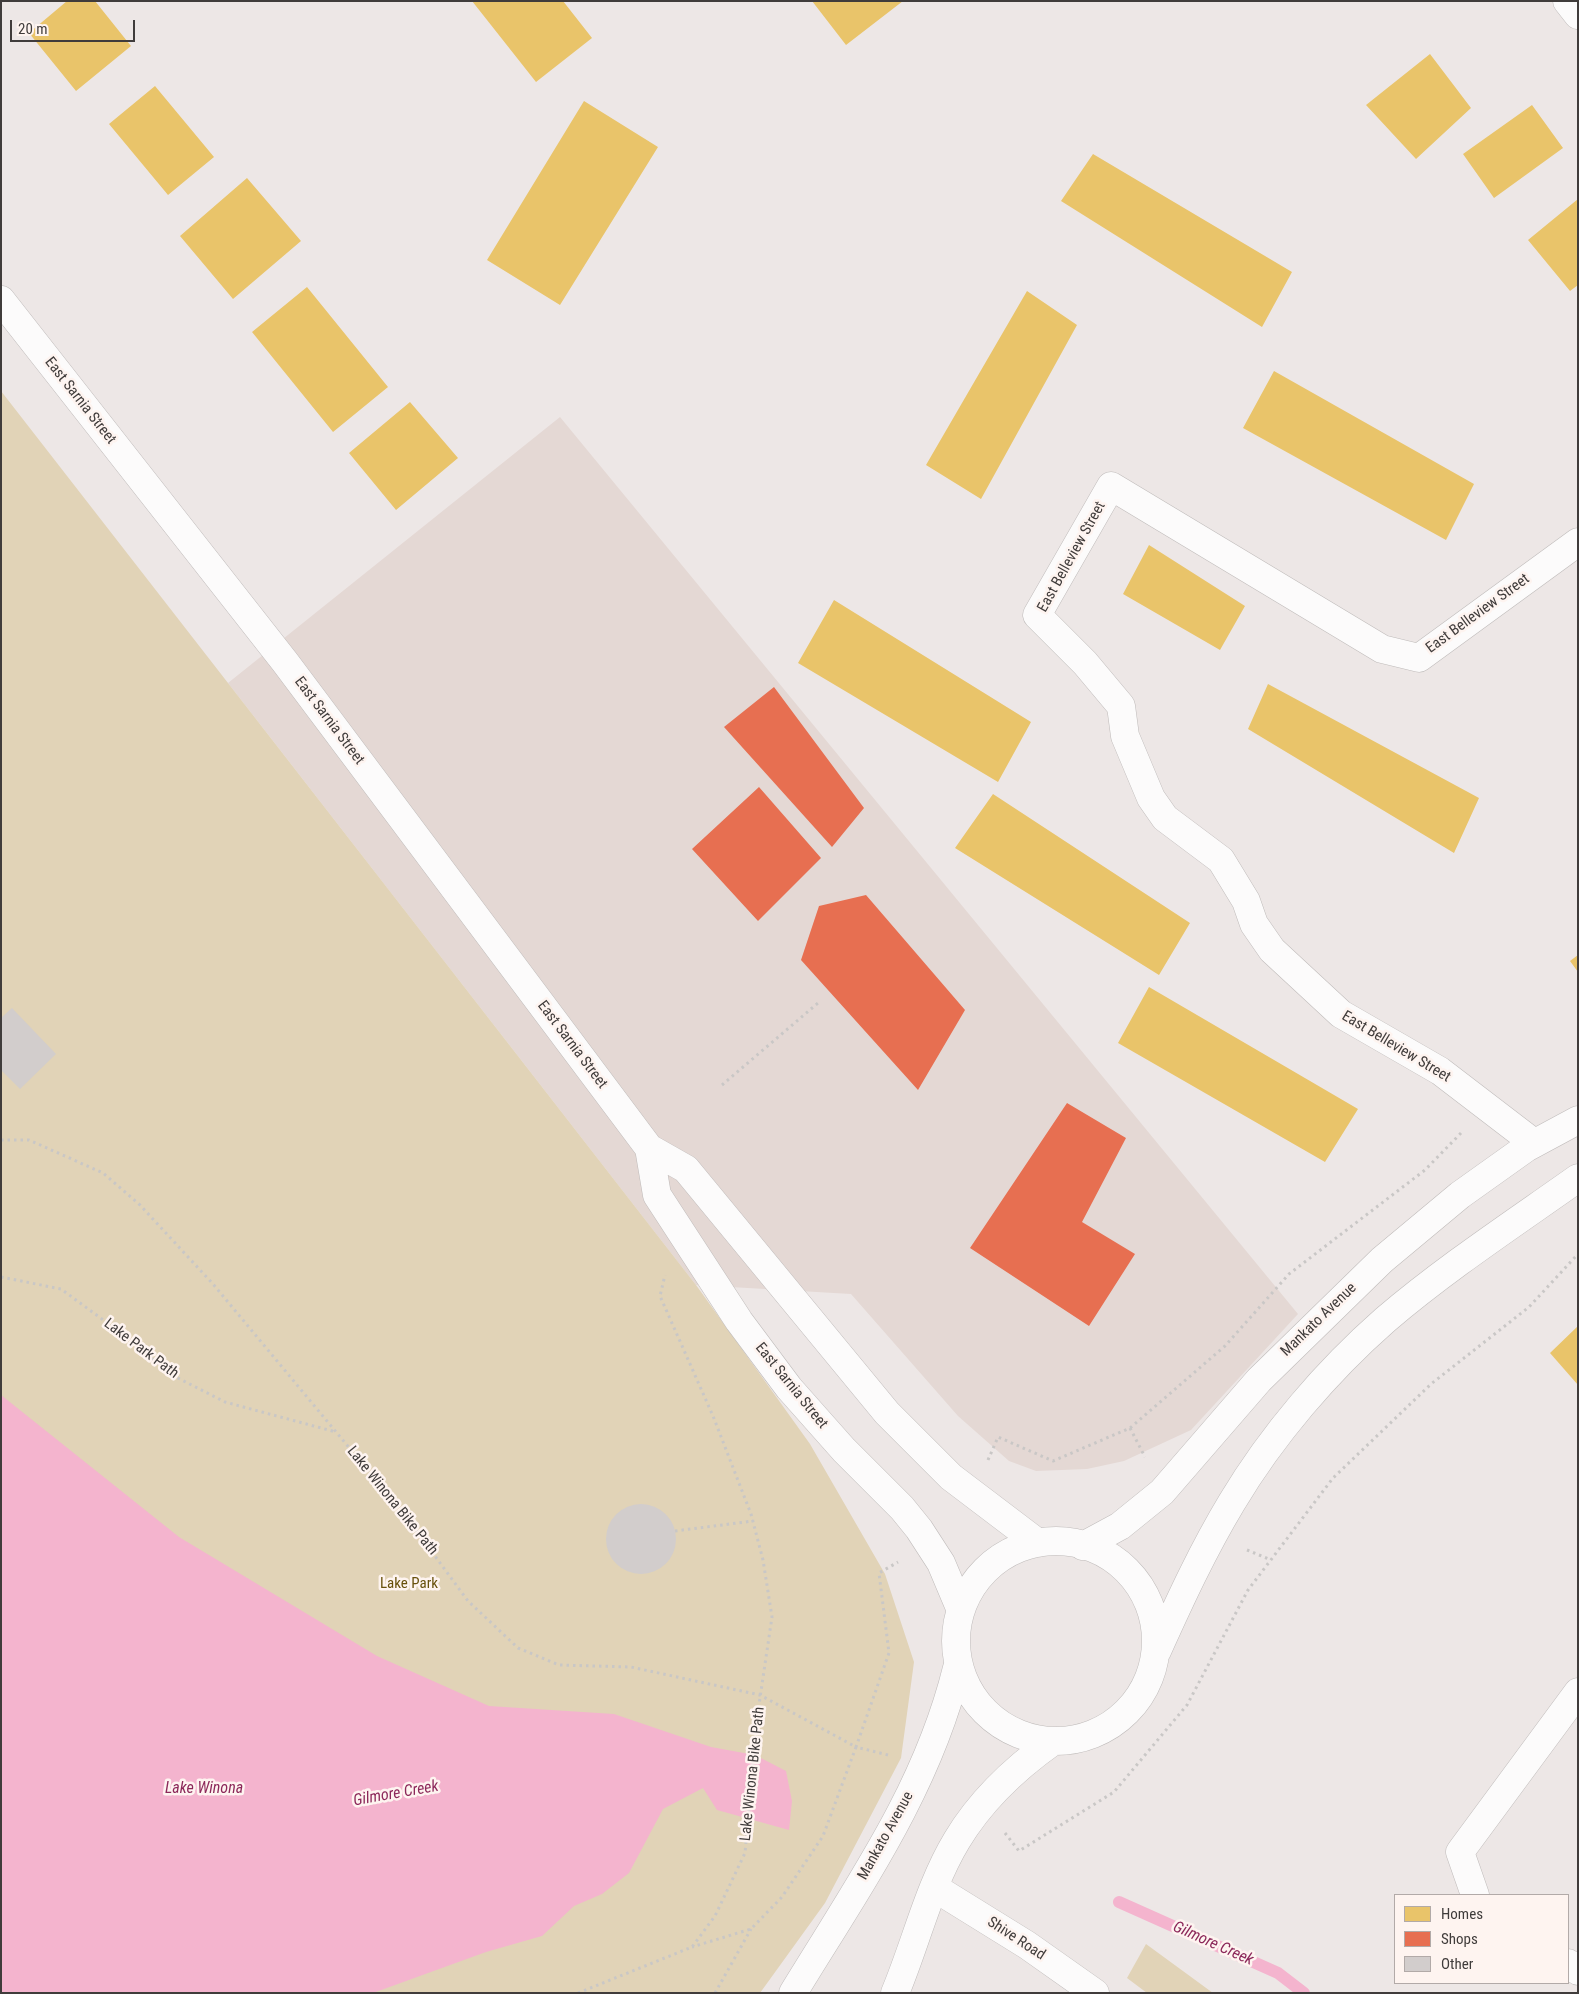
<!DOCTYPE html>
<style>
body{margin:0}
#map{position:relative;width:1579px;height:1994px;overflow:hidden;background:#ede7e6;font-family:"Roboto Condensed",sans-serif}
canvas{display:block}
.frame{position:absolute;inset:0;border:2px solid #403c3b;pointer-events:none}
.legend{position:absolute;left:1394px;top:1894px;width:175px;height:90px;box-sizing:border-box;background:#fef4f0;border:1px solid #b2aaa8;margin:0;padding:6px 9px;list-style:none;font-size:15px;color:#403c3b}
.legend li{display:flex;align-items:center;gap:10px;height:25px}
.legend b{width:25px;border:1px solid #b2aaa8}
.scale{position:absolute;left:10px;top:20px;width:125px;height:22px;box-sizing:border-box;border:2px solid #403c3b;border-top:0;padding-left:6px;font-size:15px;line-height:18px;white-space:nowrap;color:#403c3b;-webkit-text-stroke:4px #fef4f0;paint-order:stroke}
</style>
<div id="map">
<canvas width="1579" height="1994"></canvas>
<div class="frame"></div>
<ul class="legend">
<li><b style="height:14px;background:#e9c46a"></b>Homes</li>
<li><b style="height:14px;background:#e76f51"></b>Shops</li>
<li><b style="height:14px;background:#d2cdcc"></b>Other</li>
</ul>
<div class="scale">20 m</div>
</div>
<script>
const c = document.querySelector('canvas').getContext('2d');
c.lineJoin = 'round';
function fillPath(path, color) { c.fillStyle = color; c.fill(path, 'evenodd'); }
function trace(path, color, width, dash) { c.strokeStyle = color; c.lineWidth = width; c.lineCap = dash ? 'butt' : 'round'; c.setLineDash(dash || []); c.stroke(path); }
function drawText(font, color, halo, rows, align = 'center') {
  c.font = font + ' "Roboto Condensed",sans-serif'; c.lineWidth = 5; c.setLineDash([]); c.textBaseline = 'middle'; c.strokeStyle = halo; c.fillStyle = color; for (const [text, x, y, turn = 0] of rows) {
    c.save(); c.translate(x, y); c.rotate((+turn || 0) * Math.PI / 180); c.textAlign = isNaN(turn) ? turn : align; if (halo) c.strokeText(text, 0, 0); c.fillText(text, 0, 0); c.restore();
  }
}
fillPath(new Path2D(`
 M 560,417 L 1298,1314 L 1191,1430 L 1124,1461 L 1087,1469 L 1036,1471 L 1009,1461 L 958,1416 L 851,1294 L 696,1285 L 228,683 Z`), '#e4d8d4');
fillPath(new Path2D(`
 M 1,391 L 696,1285 L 810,1444 L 885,1574 L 914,1662 L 901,1758 L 825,1903 L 760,1993 L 1,1993 Z
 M 1146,1944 L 1213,1993 L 1147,1993 L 1127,1978 Z`), '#e1d3b7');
fillPath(new Path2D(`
 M 1,1395 L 179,1537 L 377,1656 L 489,1706 L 614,1714 L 711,1747 L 755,1755 L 786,1771 L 792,1801 L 789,1830 L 717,1810 L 703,1788 L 663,1809 L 629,1873 L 602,1894 L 574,1906 L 542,1936 L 486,1952 L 373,1993 L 1,1993 Z`), '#f4b4ce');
fillPath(new Path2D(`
 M 67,1 L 95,1 L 131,46 L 76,91 L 29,33 Z
 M 472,1 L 563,1 L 592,38 L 536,82 Z
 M 812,1 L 903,1 L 846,45 Z
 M 1430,54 L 1471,108 L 1416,159 L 1366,105 Z
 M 155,86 L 214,157 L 168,195 L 109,124 Z
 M 584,101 L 658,147 L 560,305 L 487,260 Z
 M 1532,105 L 1563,148 L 1494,198 L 1463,154 Z
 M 1093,154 L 1292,272 L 1262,327 L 1061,201 Z
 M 247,178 L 301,241 L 233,299 L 180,236 Z
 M 1578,199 L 1578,285 L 1570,291 L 1528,240 Z
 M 307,287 L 388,387 L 333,432 L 252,332 Z
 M 1027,291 L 1077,325 L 981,499 L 926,465 Z
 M 1274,371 L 1474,484 L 1446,540 L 1243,428 Z
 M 410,402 L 458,458 L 396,510 L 349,453 Z
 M 1149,545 L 1245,606 L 1220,650 L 1123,594 Z
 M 834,600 L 1031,722 L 998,782 L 798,663 Z
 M 1268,684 L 1479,798 L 1454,853 L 1248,729 Z
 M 993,794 L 1190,923 L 1159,975 L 955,848 Z
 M 1578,955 L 1578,972 L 1570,961 Z
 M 1149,987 L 1358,1109 L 1325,1162 L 1118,1043 Z
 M 1578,1326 L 1578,1385 L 1550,1353 Z`), '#e9c46a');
fillPath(new Path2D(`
 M 774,687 L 864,808 L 832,847 L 724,727 Z
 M 759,787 L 821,858 L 758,921 L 692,849 Z
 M 866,895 L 965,1010 L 918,1090 L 801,960 L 819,906 Z
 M 1067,1103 L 1126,1138 L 1082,1222 L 1135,1254 L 1089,1326 L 970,1248 Z`), '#e76f51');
trace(new Path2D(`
 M 1119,1902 L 1278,1973 L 1304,1993`), '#f4b4ce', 12);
fillPath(new Path2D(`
 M 12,1008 L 56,1054 L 20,1089 L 1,1070 L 1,1018 Z
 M606 1539a35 35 0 1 1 70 0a35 35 0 1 1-70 0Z`), '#d2cdcc');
const minor = new Path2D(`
 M 1567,1 L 1578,15
 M 1534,1143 L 1440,1071 L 1341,1014 L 1272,950 L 1254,924 L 1246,901 L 1221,860 L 1165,818 L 1151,798 L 1125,736 L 1121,706 L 1085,663 L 1037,615 L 1111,486 L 1382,649 L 1419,658 L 1578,542
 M 935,1888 L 1027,1945 L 1095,1993
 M 1475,1895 L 1460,1852 L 1578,1692
 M 1568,1963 L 1578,1971`);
const major = new Path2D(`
 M 1,300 L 285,662 L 649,1148 L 686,1169 L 887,1413 L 951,1477 L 1038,1543
 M 649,1148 L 657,1195 L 739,1321 L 789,1388 L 844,1450 L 902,1508 L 919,1529 L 941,1563 L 960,1608
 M956 1641a100 100 0 1 1 200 0a100 100 0 1 1-200 0Z
 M 1083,1546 L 1120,1526 L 1162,1492 L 1259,1380 L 1382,1260 L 1460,1195 L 1526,1148 L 1578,1120
 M 1157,1651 C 1180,1600 1203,1550 1232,1502 C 1272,1435 1327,1371 1385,1320 C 1446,1268 1513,1224 1578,1178
 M 793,1993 C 857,1888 927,1790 957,1668
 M 895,1993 C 916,1943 929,1886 957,1840 C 981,1800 1014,1769 1052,1742`);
trace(minor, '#bfbbba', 29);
trace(major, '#bfbbba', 29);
trace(new Path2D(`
 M 722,1085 L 818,1003
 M 1,1140 L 29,1140 L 103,1173 L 140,1205 L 213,1284 L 401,1510 L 468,1601 L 518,1648 L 559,1665 L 631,1667 L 760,1695 L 856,1747 L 823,1836 L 782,1897 L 751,1929 L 692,1947
 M 1,1277 L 61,1289 L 121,1333 L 172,1375 L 225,1402 L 336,1432
 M 1130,1428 L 1145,1457
 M 988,1460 L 998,1437 L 1053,1461 L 1130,1428 L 1225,1346 L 1289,1274 L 1425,1170 L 1462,1132
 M 675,1531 L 753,1521
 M 1247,1550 L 1271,1560
 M 888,1755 L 856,1747 L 889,1653 L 879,1573 L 898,1562
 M 1005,1833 L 1019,1851 L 1114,1792 L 1187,1705 L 1248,1590 L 1333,1478 L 1431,1384 L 1529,1307 L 1578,1254
 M 578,1993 L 692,1947 L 715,1916 L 745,1853 L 757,1718 L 772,1617 L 763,1560 L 751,1514 L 713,1416 L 660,1296 L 665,1275
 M 715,1993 L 751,1929`), '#c9c7c6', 3, [2.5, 4]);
trace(minor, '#fcfbfb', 28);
trace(major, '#fcfbfb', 28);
drawText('15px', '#403c3b', '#fef4f0', [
 ["East Sarnia Street",80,401,52],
 ["East Belleview Street",1072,557,-61],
 ["East Belleview Street",1478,614,-36],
 ["East Sarnia Street",329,721,53],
 ["East Sarnia Street",572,1045,53],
 ["East Belleview Street",1396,1047,31],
 ["Mankato Avenue",1319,1320,-44],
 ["Lake Park Path",141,1349,37],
 ["East Sarnia Street",791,1386,51],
 ["Lake Winona Bike Path",392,1501,51],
 ["Lake Winona Bike Path",753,1774,-84],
 ["Mankato Avenue",886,1836,-61],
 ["Shive Road",1016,1939,33]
]);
drawText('15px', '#68510c', '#fef4f0', [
 ["Lake Park",409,1584]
]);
drawText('italic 16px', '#8c285a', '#fef4f0', [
 ["Lake Winona",204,1789],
 ["Gilmore Creek",396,1794,-10],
 ["Gilmore Creek",1213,1944,24]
]);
</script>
